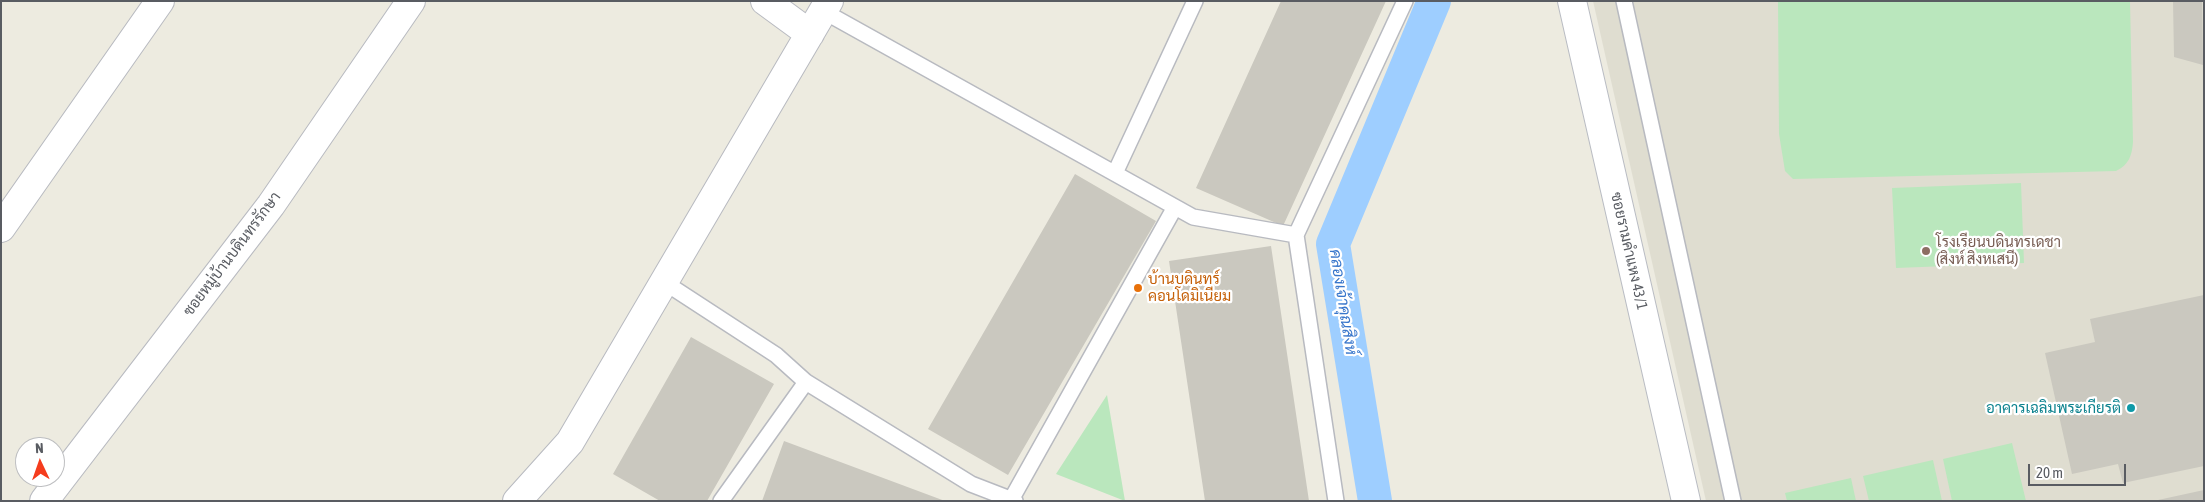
<!DOCTYPE html>
<meta charset="utf-8">
<style>
body{margin:0}
#map{position:relative;width:2205px;height:502px;overflow:hidden;background:#edebe0;font-family:"Asap Condensed",sans-serif}
canvas{display:block}
.frame{position:absolute;inset:0;border:2px solid #595c62;pointer-events:none}
.north{position:absolute;left:15px;top:437px;width:50px;height:50px;box-sizing:border-box;background:#fff;border:1px solid #bdbec0;border-radius:50%;rotate:357deg;font-size:14px;font-weight:700;line-height:20px;text-align:center;color:#595c62}
.north::after{content:'';display:block;margin:auto;width:18px;height:22px;background:#f53c1d;clip-path:polygon(50% 0,100% 100%,50% 72%,0 100%)}
.scale{position:absolute;left:2028px;top:464px;width:98px;height:22px;box-sizing:border-box;border:2px solid #595c62;border-top:0;padding-left:6px;font-size:15px;line-height:18px;white-space:nowrap;color:#595c62;-webkit-text-stroke:4px #fff;paint-order:stroke}
</style>
<div id="map">
<canvas width="2205" height="502"></canvas>
<div class="frame"></div>
<div class="north">N</div>
<div class="scale">20 m</div>
</div>
<script>
const c = document.querySelector('canvas').getContext('2d');
c.lineJoin = 'round';
function fillPath(path, color) { c.fillStyle = color; c.fill(path, 'evenodd'); }
function trace(path, color, width, dash) { c.strokeStyle = color; c.lineWidth = width; c.lineCap = dash ? 'butt' : 'round'; c.setLineDash(dash || []); c.stroke(path); }
function drawText(font, color, halo, rows, align = 'center') {
  c.font = font + ' "Asap Condensed",Sarabun,sans-serif'; c.lineWidth = 4.5; c.setLineDash([]); c.textBaseline = 'middle'; c.strokeStyle = halo; c.fillStyle = color; for (const [text, x, y, turn = 0] of rows) {
    c.save(); c.translate(x, y); c.rotate((+turn || 0) * Math.PI / 180); c.textAlign = isNaN(turn) ? turn : align; if (halo) c.strokeText(text, 0, 0); c.fillText(text, 0, 0); c.restore();
  }
}
fillPath(new Path2D(`
 M 1593,1 L 2204,1 L 2204,501 L 1706,501 Z`), '#dfddd0');
fillPath(new Path2D(`
 M 1778,1 L 2130,1 L 2133,142 C 2132,155 2129,165 2116,171 L 1793,179 L 1785,171 L 1779,134 Z
 M 2021,183 L 2024,263 L 1896,268 L 1892,188 Z
 M 1107,395 L 1125,501 L 1056,474 Z
 M 2012,443 L 2026,501 L 1952,501 L 1943,459 Z
 M 1933,460 L 1942,501 L 1869,501 L 1863,476 Z
 M 1851,478 L 1856,501 L 1787,501 L 1785,493 Z`), '#bae7bd');
trace(new Path2D(`
 M 1375,501 L 1333,244 L 1434,1`), '#9eceff', 34);
fillPath(new Path2D(`
 M 1281,1 L 1386,1 L 1283,226 L 1196,188 Z
 M 2173,1 L 2202,1 L 2203,65 L 2174,57 Z
 M 1075,174 L 1156,221 L 1008,475 L 928,429 Z
 M 1271,246 L 1309,501 L 1205,501 L 1169,261 Z
 M 2204,295 L 2204,466 L 2123,483 L 2118,464 L 2072,474 L 2045,353 L 2095,342 L 2090,319 Z
 M 691,337 L 774,384 L 707,501 L 660,501 L 613,474 Z
 M 784,441 L 945,501 L 762,501 Z
 M 2204,490 L 2204,501 L 2158,501 L 2158,500 Z`), '#cac8bf');
const lane = new Path2D(`
 M 1624,1 L 1733,501
 M 823,11 L 1193,217 L 1296,235
 M 1115,173 L 1195,1
 M 664,282 L 776,355 L 806,382 L 971,484 L 1015,501
 M 1011,500 L 1175,207
 M 721,501 L 806,382
 M 1336,501 L 1296,235 L 1405,1`);
const street = new Path2D(`
 M 765,1 L 810,34
 M 1,228 L 160,1
 M 44,501 L 271,205 L 411,1
 M 517,501 L 570,442 L 829,1`);
const secondary = new Path2D(`
 M 1572,1 L 1686,501`);
trace(lane, '#b8bac0', 18);
trace(street, '#b8bac0', 30);
trace(secondary, '#b9bcc3', 30);
trace(lane, '#fff', 15);
trace(street, '#fff', 28);
trace(secondary, '#fff', 28);
for (const [x, y, r, color] of [
 [1926,251,5,"#8d6e63"],
 [1138,288,5,"#e8710a"],
 [2131,408,5,"#0f9aa8"]
]) { const dot = new Path2D(); dot.arc(x, y, r, 0, 2 * Math.PI); c.fillStyle = color; c.fill(dot); trace(dot, '#fff', 2); }
drawText('15px', '#785e54', '#fff', [
 ["โรงเรียนบดินทรเดชา",1936,242],
 ["(สิงห์ สิงหเสนี)",1936,259]
], 'left');
drawText('15px', '#595c62', '#fff', [
 ["ซอยรามคำแหง 43/1",1629,251,77],
 ["ซอยหมู่บ้านบดินทรรักษา",232,254,-53]
]);
drawText('15px', '#c56008', '#fff', [
 ["บ้านบดินทร์",1148,279],
 ["คอนโดมิเนียม",1148,296]
], 'left');
drawText('15px', '#0d838f', '#fff', [
 ["อาคารเฉลิมพระเกียรติ",2121,408]
], 'right');
drawText('italic 16px', '#3876cb', '#fff', [
 ["คลองเจ้าคุณสิงห์",1343,302,81]
]);
</script>
